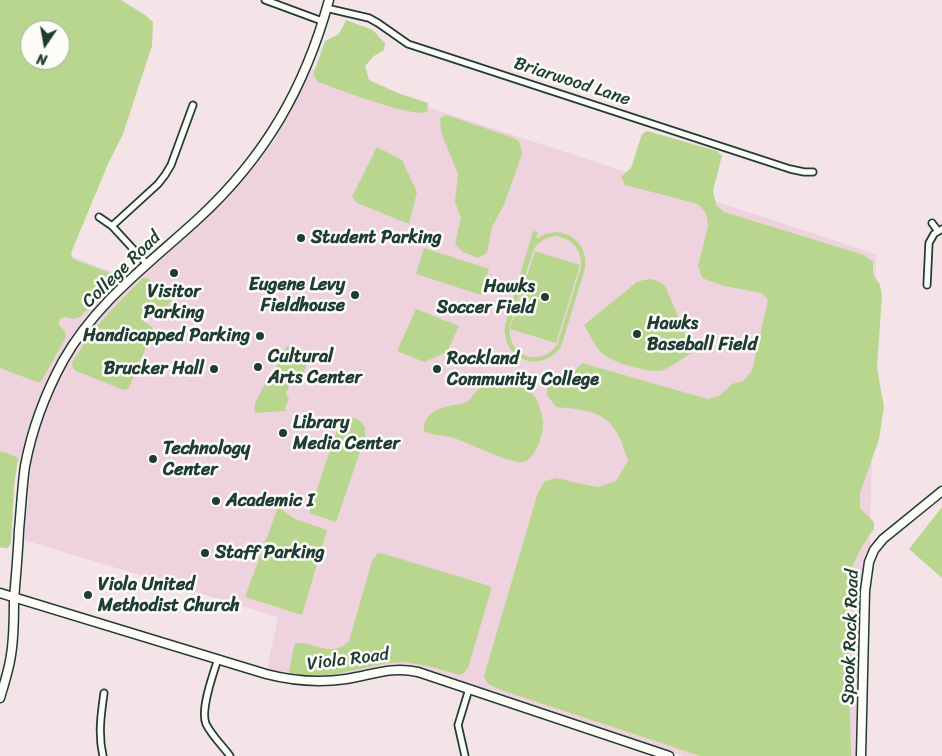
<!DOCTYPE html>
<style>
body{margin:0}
#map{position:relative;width:942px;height:756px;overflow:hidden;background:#f4e4e8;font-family:Sriracha,sans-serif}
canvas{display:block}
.north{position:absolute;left:20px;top:20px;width:50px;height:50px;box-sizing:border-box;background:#fdfcf7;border:1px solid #a4b0a9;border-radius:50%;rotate:192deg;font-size:14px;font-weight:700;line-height:20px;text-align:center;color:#1f3d34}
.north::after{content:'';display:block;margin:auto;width:18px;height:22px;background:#1f3d34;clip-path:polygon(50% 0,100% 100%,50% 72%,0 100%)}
</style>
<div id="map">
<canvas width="942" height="756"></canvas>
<div class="north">N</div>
</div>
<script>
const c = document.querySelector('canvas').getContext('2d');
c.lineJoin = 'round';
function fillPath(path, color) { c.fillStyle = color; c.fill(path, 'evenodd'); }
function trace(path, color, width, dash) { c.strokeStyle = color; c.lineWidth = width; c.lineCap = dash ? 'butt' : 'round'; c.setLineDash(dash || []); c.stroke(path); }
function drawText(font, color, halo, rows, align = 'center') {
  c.font = font + ' Sriracha,sans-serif'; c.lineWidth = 5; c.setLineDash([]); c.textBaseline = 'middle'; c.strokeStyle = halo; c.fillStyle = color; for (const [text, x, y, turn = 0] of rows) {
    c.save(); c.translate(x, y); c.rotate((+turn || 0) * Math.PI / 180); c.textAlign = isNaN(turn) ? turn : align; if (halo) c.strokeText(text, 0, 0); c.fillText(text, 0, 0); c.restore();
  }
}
fillPath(new Path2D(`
 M 312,69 L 876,254 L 870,547 L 864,560 L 861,578 L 856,756 L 684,756 L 549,712 L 428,670 L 409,665 L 388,665 L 344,674 L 322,677 L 299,676 L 278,672 L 267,669 L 278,617 L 24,540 L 31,467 L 0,456 L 0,229 L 136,281 L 224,202 L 252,170 L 272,144 L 288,117 Z`), '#eed3de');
fillPath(new Path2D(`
 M 0,0 L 121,0 L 145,15 L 153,22 L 152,46 L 123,134 L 108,164 L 71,253 L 73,259 L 113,274 L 116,276 L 117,279 L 80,317 L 74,319 L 65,317 L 59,319 L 59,325 L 65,331 L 66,337 L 41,382 L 37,382 L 0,368 ZM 30,30 L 60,30 L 60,60 L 30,60 Z
 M 346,20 L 373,30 L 380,38 L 385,43 L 384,50 L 374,56 L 365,66 L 369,80 L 398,93 L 428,103 L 427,112 C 412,118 338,89 318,82 L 313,75 L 325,41 L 339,34 Z
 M 446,115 L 514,138 L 519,141 L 522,154 L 504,205 L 492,227 L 487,253 L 478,258 L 463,252 L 455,244 L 461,218 L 455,202 L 458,174 L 441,132 L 440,118 Z
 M 647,131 L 717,151 L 722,156 L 713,190 L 716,205 L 724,212 L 864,255 L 873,262 L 873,274 L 880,285 L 882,296 L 877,366 L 880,386 L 884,406 L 879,439 L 860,493 L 860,508 L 874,522 L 874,529 C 863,543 853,561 849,579 C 847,585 847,592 847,599 L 851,756 L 700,756 L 501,690 L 488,684 L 484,676 L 538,492 L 545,481 L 556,478 L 582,484 L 598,487 L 616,481 L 628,461 C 615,415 601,411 556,407 L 547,395 L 548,381 L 574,372 L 582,363 L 708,399 L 719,396 L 732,384 L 743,381 L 752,371 L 768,300 L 762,293 L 724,286 L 702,278 L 698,266 L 708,226 L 706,213 L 698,204 L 625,185 L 621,177 L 631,168 L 642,134 Z
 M 377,147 L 402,160 L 417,192 L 409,224 L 357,203 L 352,197 Z
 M 533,231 L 538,232 L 536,239 C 562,221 592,242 584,272 L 561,347 C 540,375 501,359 505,325 ZM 556,236 C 573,239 582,250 581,267 L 557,345 C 539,369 506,355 510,326 L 533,251 C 538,242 546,237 556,236 Z
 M 424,248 L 489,269 L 481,295 L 416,274 Z
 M 535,251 L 580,265 L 556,343 L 510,329 Z
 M 143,278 L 147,278 L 172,295 L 173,298 L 165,311 L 161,311 L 152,305 L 148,305 L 141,316 L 141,319 L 153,328 L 153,332 L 128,389 L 124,390 L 76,371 C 74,369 72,368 72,365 C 72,361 75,358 77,355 C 94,325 119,302 143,278 Z
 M 651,279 L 662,283 L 666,288 L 693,352 C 683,358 673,366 663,370 C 650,374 614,363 603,354 C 595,347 590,335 584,325 L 637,282 L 644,280 Z
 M 416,309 L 459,326 L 447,352 L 424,362 L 397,351 Z
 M 293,345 L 312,355 L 297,384 L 290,384 L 286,393 L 289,399 L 285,408 L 285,411 L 255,413 L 255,403 L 265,384 L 267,384 L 287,346 L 289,346 L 292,347 Z
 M 499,379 C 515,380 526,384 535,397 C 539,402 544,420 543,427 C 542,437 535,460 523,462 C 510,464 469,443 454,438 C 444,435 433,436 424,431 C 422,416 436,409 449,406 C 455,404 462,405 468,401 C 471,399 473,395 475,393 C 483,385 489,382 499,379 Z
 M 349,417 L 358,419 L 365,427 L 365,437 L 336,522 L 309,513 L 340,421 Z
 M 0,451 L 15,456 L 18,459 L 14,487 L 11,543 L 8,548 L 3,548 L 0,547 Z
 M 278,507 L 295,519 L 327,530 L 302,615 L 245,597 Z
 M 942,507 L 942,578 L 909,549 Z
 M 381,553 L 490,586 L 491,590 L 468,668 L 464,673 L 459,675 L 428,666 L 404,662 L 388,663 L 331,675 L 298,675 L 291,674 L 289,671 L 294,647 L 296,643 C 317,642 331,659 349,641 L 372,561 L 377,554 Z`), '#b8d68e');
const street = new Path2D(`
 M 265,0 L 322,21
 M 326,8 L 369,18 L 378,23 L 408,44 L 790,169 L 804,172 L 813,172
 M 99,217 L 112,226 L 147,264
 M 932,223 L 938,231
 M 112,226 L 158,184 L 165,175 L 171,165 L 193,105
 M 927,285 L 929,243 L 934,234 L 942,229
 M 218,659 C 213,674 200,710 206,724 C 212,736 222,745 230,756
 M 103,756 C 98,735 101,714 104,693
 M 465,756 L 458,725 L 469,689`);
const secondary = new Path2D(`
 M 0,593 L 266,674 C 293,681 318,683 346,679 C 373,675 390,666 418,672 L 669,756
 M 0,698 C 4,684 9,670 11,655 C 14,637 14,618 14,599 C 16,576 18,553 19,530 C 21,509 22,488 25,466 C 32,429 45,394 63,361 C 96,302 150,263 199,218 C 265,157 305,88 329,0
 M 861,756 L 865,591 L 869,562 L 874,550 L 883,539 L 942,491`);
trace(street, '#1f3d34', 9);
trace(secondary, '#1f3d34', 11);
trace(street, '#fdfcf7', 5.5);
trace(secondary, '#fdfcf7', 8);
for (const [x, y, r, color] of [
 [301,238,5,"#1f3d34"],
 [174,273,5,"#1f3d34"],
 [355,295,5,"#1f3d34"],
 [545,297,5,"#1f3d34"],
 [637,334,5,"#1f3d34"],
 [260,336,5,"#1f3d34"],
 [258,367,5,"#1f3d34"],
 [214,369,5,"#1f3d34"],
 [437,369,5,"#1f3d34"],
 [283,433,5,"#1f3d34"],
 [153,459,5,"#1f3d34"],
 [216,501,5,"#1f3d34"],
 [205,553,5,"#1f3d34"],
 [88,595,5,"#1f3d34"]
]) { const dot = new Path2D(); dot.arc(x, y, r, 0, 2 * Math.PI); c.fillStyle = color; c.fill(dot); trace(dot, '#fdfcf7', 2); }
drawText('18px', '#1f3d34', '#fdfcf7', [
 ["Briarwood Lane",572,82,18],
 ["College Road",122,270,-44],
 ["Spook Rock Road",851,637,-88],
 ["Viola Road",348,660,-7]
]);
drawText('bold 18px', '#1f3d34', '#fdfcf7', [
 ["Student Parking",311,238],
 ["Eugene Levy",345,285,"right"],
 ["Fieldhouse",345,306,"right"],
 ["Hawks",535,287,"right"],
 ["Soccer Field",535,308,"right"],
 ["Visitor",174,292,"center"],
 ["Parking",174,313,"center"],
 ["Hawks",647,324],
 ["Baseball Field",647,345],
 ["Handicapped Parking",250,336,"right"],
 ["Cultural",268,357],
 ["Arts Center",268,378],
 ["Rockland",447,359],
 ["Community College",447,380],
 ["Brucker Hall",204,369,"right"],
 ["Library",293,423],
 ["Media Center",293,444],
 ["Technology",163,449],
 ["Center",163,470],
 ["Academic I",226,501],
 ["Staff Parking",215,553],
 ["Viola United",98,585],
 ["Methodist Church",98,606]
], 'left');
</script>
